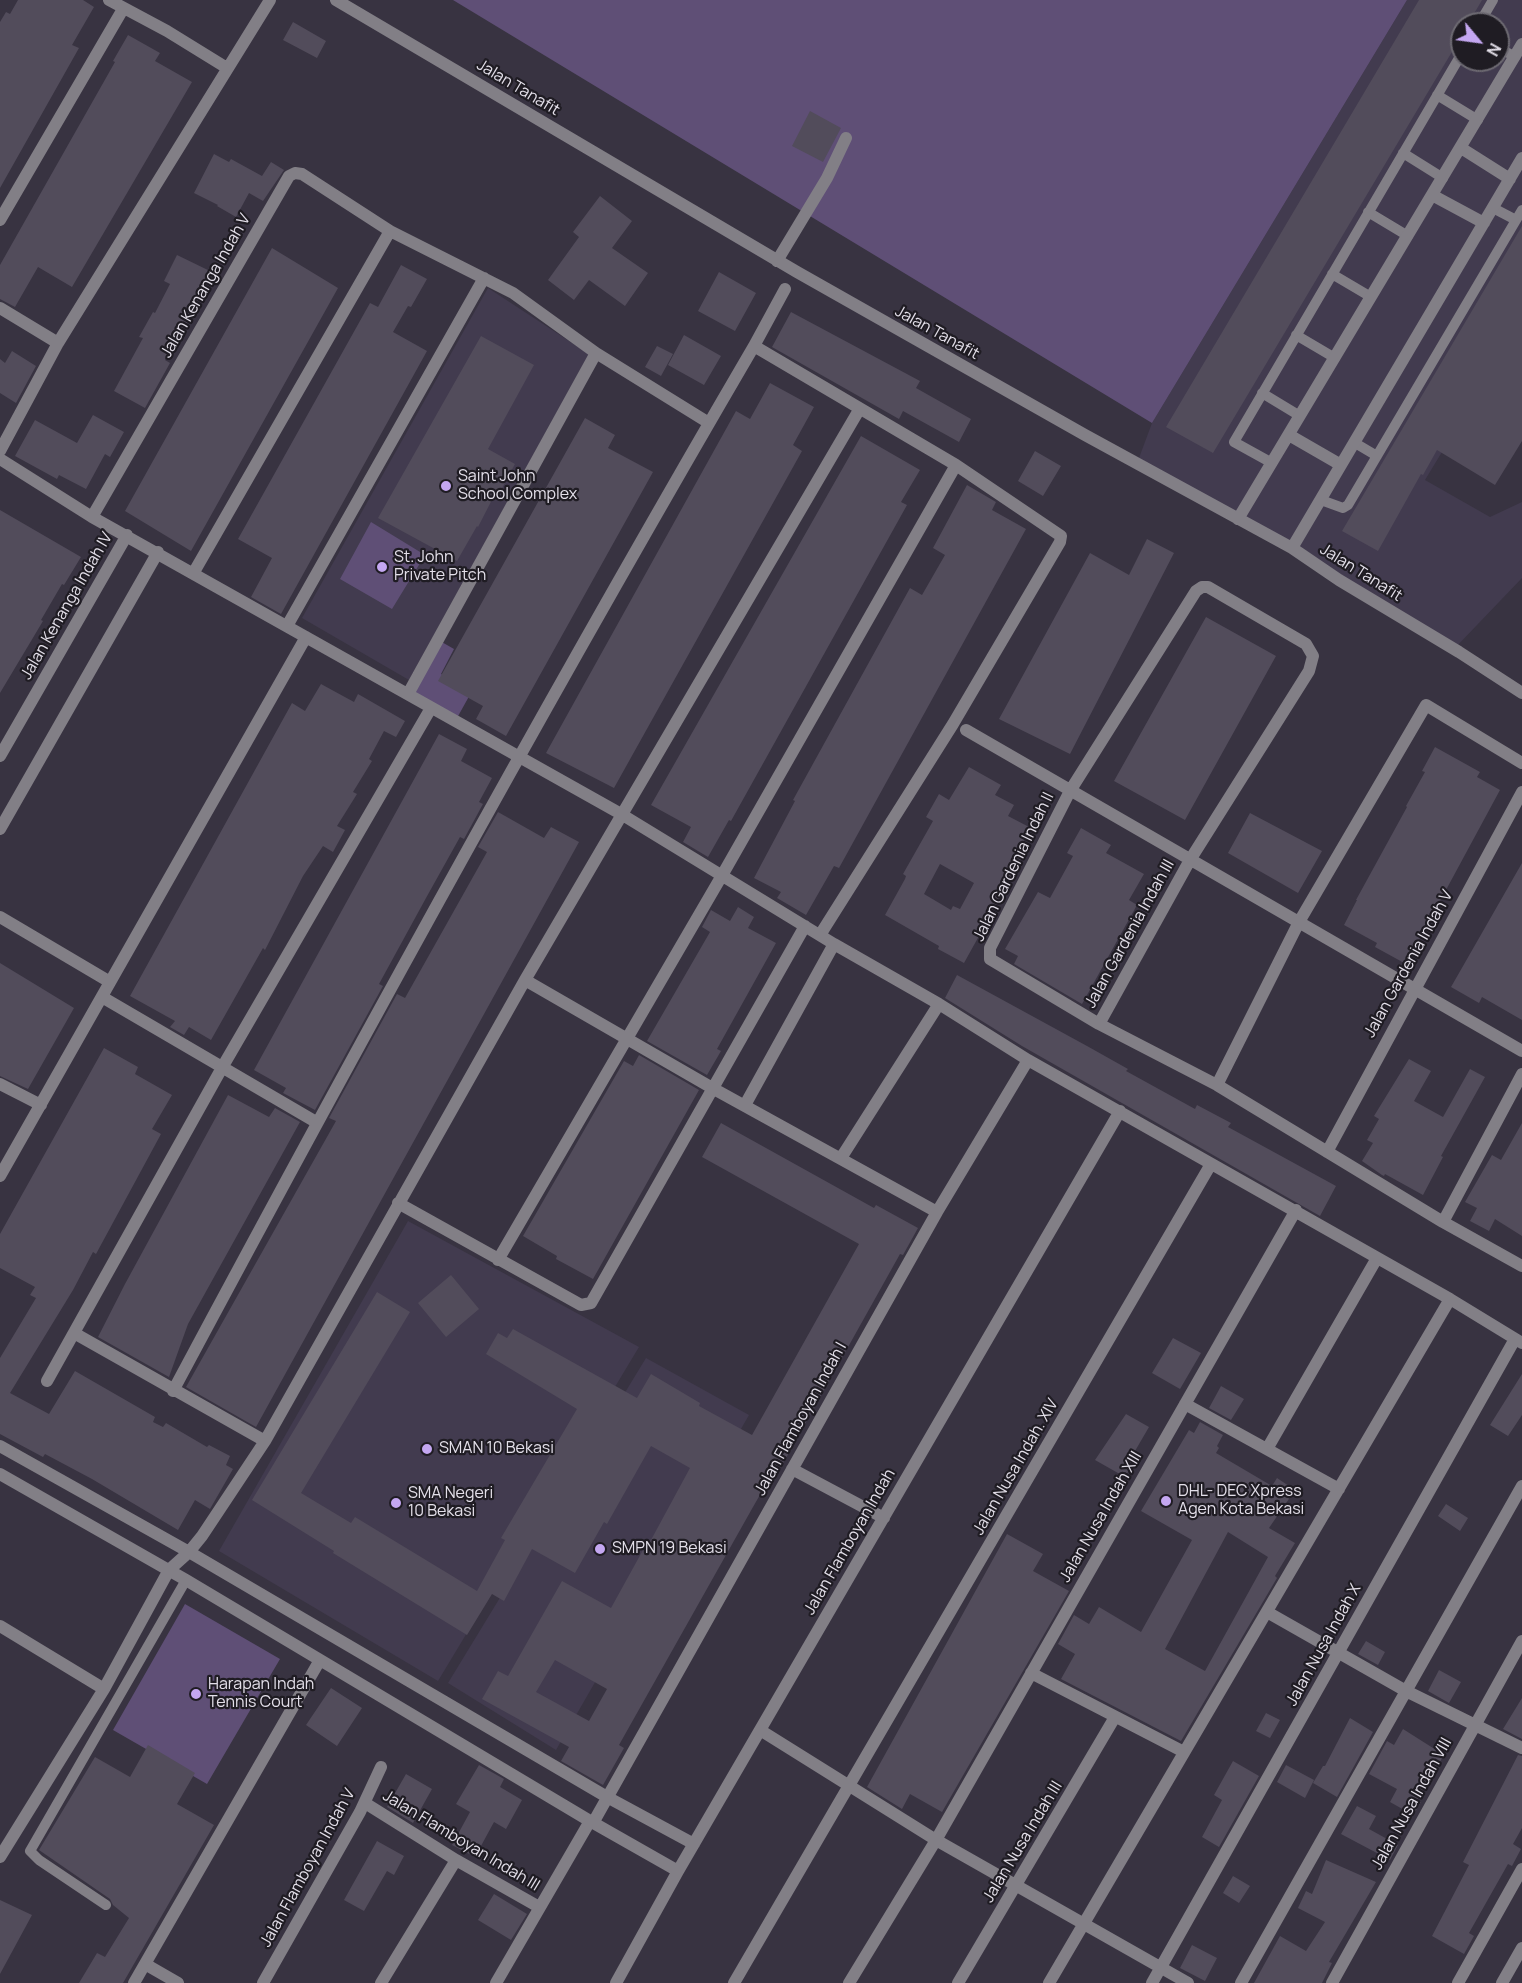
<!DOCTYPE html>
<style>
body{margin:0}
#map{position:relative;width:1522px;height:1983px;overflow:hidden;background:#383341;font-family:Manrope,sans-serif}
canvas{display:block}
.north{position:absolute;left:1450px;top:12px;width:60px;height:60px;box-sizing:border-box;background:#1f1c23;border:2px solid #6d6a72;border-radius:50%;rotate:119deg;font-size:16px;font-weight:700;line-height:24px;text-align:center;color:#e3dfe9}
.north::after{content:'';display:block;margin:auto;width:21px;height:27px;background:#c4a7f1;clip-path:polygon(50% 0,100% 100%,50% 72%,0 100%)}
</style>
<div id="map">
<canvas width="1522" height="1983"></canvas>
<div class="north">N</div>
</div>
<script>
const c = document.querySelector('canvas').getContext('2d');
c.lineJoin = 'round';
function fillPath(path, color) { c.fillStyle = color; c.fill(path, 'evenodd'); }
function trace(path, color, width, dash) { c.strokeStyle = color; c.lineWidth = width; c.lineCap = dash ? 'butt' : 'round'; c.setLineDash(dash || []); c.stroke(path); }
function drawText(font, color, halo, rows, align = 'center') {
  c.font = font + ' Manrope,sans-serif'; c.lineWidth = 4.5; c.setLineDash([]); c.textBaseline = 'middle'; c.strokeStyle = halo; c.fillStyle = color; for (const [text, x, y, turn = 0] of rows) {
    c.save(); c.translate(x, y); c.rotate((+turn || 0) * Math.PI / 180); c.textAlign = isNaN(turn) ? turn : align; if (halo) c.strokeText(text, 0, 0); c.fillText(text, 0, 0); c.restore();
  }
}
fillPath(new Path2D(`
 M 1407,0 L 1522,0 L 1522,320 L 1425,480 L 1490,517 L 1522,502 L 1522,578 L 1455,648 L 1139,458 L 1152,423 ZM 1462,24 L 1498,24 L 1498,60 L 1462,60 Z
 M 488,288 L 589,354 L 409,680 L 302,618 Z
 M 408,1221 L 639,1347 L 438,1681 L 219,1551 Z
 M 646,1358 L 749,1415 L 556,1750 L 448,1683 Z`), '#423b4f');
fillPath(new Path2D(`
 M 453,0 L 1407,0 L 1152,423 Z
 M 371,522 L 425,555 L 392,609 L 340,579 Z
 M 440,641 L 454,649 L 441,674 L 472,691 L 457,718 L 412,693 Z
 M 185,1604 L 280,1659 L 207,1784 L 113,1730 Z`), '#5f4f76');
fillPath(new Path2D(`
 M 18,0 L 83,0 L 94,7 L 72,45 L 79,48 L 0,188 L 0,22 L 6,12 L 10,14 Z
 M 1419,0 L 1482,0 L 1468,24 L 1462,24 L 1462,34 L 1456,45 L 1213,453 L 1166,427 Z
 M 293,22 L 326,41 L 317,58 L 283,40 Z
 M 128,35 L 160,53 L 155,61 L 192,82 L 72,287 L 38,267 L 15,307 L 0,299 L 0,265 L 115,62 L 113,61 Z
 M 810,111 L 841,128 L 823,162 L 792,146 Z
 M 214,154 L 229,162 L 231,159 L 262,176 L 271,162 L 284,170 L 263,201 L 249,193 L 236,217 L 217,206 L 218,205 L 194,193 Z
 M 600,196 L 632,221 L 612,248 L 648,273 L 625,306 L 589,280 L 574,300 L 548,280 L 579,237 L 573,232 Z
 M 1522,226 L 1522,441 L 1495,485 L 1437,450 L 1423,475 L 1421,474 L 1378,551 L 1342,531 Z
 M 272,248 L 338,288 L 191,551 L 125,511 Z
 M 177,255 L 212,272 L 186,326 L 184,325 L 165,360 L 170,363 L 145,408 L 114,391 L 143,338 L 139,337 L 153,312 L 155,313 L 170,284 L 164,281 Z
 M 401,265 L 427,279 L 411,307 L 408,306 L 393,332 L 427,351 L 281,614 L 251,597 L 272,558 L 238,539 L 370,303 L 378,307 Z
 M 719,272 L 756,293 L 735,331 L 698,311 Z
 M 791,312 L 920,381 L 916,388 L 971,419 L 959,442 L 903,411 L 899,419 L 772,347 Z
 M 684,335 L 721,356 L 704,385 L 668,365 Z
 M 481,336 L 534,365 L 488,449 L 515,464 L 499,494 L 496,492 L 478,527 L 477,526 L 457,561 L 378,518 Z
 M 657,346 L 673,354 L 661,376 L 645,367 Z
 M 12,351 L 36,366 L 16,403 L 0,393 L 0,359 L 5,363 Z
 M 770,383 L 814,407 L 793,445 L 802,451 L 614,788 L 546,753 L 736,411 L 750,419 Z
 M 93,415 L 124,432 L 110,457 L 105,454 L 86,489 L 59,475 L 57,479 L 15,456 L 35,420 L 77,443 Z
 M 585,418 L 615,435 L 608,448 L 653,472 L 506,736 L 476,719 L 483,706 L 438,681 Z
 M 861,436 L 920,470 L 901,502 L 907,505 L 731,821 L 729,820 L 708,857 L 683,842 L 691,827 L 651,805 Z
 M 1035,451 L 1061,466 L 1043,496 L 1018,481 Z
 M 967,485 L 996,502 L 992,510 L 1026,529 L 839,868 L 834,866 L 806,915 L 777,898 L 781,892 L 754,878 L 795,801 L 793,800 L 910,588 L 922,595 L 945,555 L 933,548 Z
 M 0,510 L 81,557 L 64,585 L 62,584 L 41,620 L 43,621 L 0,693 Z
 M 1147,539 L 1174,553 L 1070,754 L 999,719 L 1090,553 L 1129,575 Z
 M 1206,617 L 1276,656 L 1185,820 L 1114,781 Z
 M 321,684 L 354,702 L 358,694 L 405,721 L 396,737 L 384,731 L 369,759 L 372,761 L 353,792 L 357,794 L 337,826 L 345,830 L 333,852 L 323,846 L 303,876 L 265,950 L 263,948 L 211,1040 L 189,1027 L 184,1035 L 170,1027 L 175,1021 L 130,996 L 292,703 L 305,711 Z
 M 439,734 L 467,749 L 461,761 L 492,778 L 479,802 L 483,804 L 464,839 L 460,837 L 426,898 L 379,984 L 383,986 L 315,1110 L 283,1093 L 286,1088 L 254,1070 Z
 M 1435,747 L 1480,772 L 1477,777 L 1500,790 L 1406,964 L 1375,947 L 1377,943 L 1344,925 L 1357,900 L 1356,900 L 1407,807 L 1406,806 L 1425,772 L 1422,771 Z
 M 969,767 L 1001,785 L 995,795 L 1014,805 L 1008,816 L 1031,828 L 1019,849 L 1025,853 L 964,963 L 938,949 L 939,946 L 885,915 L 905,879 L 906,876 L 903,874 L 933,821 L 926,817 L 939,794 L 949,800 ZM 940,864 L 974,883 L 960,909 L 953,906 L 951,910 L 924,894 Z
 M 498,812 L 544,838 L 551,827 L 579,842 L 256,1427 L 186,1387 L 336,1121 L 329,1118 L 397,994 L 405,998 L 487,852 L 478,847 Z
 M 1250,813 L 1322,851 L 1298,893 L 1228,853 Z
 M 1081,828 L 1111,845 L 1106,853 L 1144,874 L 1129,900 L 1137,905 L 1082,1004 L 1014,964 L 1018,956 L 1005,949 L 1038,892 L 1050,898 L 1073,856 L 1067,853 Z
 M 1522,863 L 1522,1020 L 1482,997 L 1479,1003 L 1451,987 Z
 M 738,907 L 754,917 L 748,928 L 776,943 L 717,1049 L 721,1051 L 707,1075 L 647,1041 L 710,932 L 702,927 L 711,910 L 730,921 Z
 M 0,963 L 74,1008 L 28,1089 L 0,1076 Z
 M 957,975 L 1087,1046 L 1128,1069 L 1126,1071 L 1195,1109 L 1197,1105 L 1231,1123 L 1228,1127 L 1336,1186 L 1320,1216 L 1022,1046 L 945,998 Z
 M 104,1048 L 138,1067 L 135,1074 L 172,1095 L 152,1129 L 161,1134 L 96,1254 L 93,1252 L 73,1290 L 10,1393 L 49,1414 L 75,1371 L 155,1417 L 153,1422 L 163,1427 L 166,1423 L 207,1447 L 209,1445 L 230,1456 L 226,1465 L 233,1469 L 210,1509 L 195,1500 L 178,1530 L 92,1479 L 45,1454 L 43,1457 L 0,1434 L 0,1358 L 36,1298 L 30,1295 L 35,1287 L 0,1268 L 0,1234 Z
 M 639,1055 L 699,1090 L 593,1279 L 556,1259 L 557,1256 L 523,1236 L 624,1061 L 633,1066 Z
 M 1409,1059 L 1431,1071 L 1414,1101 L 1443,1117 L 1470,1069 L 1485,1077 L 1441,1156 L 1443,1157 L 1423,1195 L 1385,1174 L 1384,1176 L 1382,1175 L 1362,1161 L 1373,1143 L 1367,1140 L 1379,1119 L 1374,1116 Z
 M 228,1095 L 269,1117 L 275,1108 L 300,1122 L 188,1324 L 169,1377 L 98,1337 L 125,1284 Z
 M 721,1123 L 874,1208 L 876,1205 L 918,1228 L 903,1255 L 900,1254 L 781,1467 L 777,1465 L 753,1507 L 619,1745 L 624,1748 L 603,1785 L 561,1761 L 569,1747 L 482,1699 L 498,1671 L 508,1676 L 562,1581 L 611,1608 L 643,1550 L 645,1551 L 690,1468 L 651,1446 L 607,1524 L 604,1522 L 575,1573 L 532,1549 L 504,1601 L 492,1594 L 467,1635 L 333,1553 L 334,1551 L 252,1500 L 377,1292 L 410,1312 L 301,1493 L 351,1523 L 355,1517 L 477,1591 L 505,1540 L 501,1538 L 577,1409 L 486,1354 L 498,1333 L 507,1338 L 513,1329 L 637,1398 L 651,1374 L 700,1403 L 699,1406 L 752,1435 L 859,1244 L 702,1157 ZM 555,1660 L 607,1689 L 589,1721 L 536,1692 Z
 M 1522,1123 L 1522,1236 L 1495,1219 L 1489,1231 L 1470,1221 L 1477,1208 L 1465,1202 L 1492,1155 L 1501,1160 Z
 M 451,1275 L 479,1309 L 446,1337 L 418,1303 Z
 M 1173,1338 L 1201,1353 L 1180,1389 L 1152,1373 Z
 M 1522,1374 L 1522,1415 L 1508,1436 L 1490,1425 Z
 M 1221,1386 L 1244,1399 L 1231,1420 L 1209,1408 Z
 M 1126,1414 L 1149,1427 L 1135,1451 L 1139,1453 L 1125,1477 L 1095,1460 Z
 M 1200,1422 L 1223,1435 L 1217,1446 L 1219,1448 L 1216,1453 L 1272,1486 L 1277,1478 L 1295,1490 L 1269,1528 L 1295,1543 L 1275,1576 L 1277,1578 L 1181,1741 L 1061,1679 L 1075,1654 L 1058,1644 L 1074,1615 L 1089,1624 L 1099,1607 L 1141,1632 L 1192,1540 L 1141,1511 L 1189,1430 L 1194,1433 ZM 1228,1532 L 1268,1557 L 1205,1671 L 1165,1649 Z
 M 1446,1504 L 1468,1518 L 1460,1531 L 1438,1516 Z
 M 1007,1534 L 1043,1554 L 1033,1571 L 1069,1591 L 942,1812 L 910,1794 L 902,1809 L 867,1787 Z
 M 1366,1641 L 1385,1652 L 1378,1665 L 1358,1654 Z
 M 1439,1670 L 1461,1682 L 1449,1703 L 1428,1691 Z
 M 331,1688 L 362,1708 L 337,1746 L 306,1725 Z
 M 1522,1698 L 1522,1739 L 1503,1729 Z
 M 1266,1713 L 1280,1720 L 1270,1738 L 1256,1731 Z
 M 1350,1718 L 1373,1732 L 1337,1797 L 1313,1783 L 1323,1766 L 1325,1766 Z
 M 1403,1729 L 1444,1755 L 1417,1800 L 1421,1802 L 1413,1815 L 1390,1802 L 1397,1789 L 1369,1774 L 1387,1741 L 1394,1745 Z
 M 148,1745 L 195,1773 L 177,1804 L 214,1825 L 123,1983 L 79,1983 L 97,1953 L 105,1957 L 129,1918 L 113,1905 L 110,1899 L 39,1850 L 95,1757 L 130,1777 Z
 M 1518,1755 L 1522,1756 L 1522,1828 L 1513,1844 L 1521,1849 L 1512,1866 L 1508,1864 L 1469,1933 L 1474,1936 L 1464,1954 L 1432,1936 L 1469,1865 L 1463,1862 Z
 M 1233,1761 L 1259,1776 L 1219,1847 L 1202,1837 L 1222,1800 L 1214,1795 Z
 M 479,1765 L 504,1779 L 500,1787 L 522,1800 L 506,1829 L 494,1822 L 475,1857 L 452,1845 L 470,1812 L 456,1804 Z
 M 1286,1765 L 1314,1780 L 1305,1798 L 1277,1782 Z
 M 406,1774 L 432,1789 L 413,1823 L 387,1807 Z
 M 1357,1806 L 1376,1816 L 1369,1829 L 1398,1845 L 1390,1860 L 1341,1834 Z
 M 377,1841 L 404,1856 L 394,1875 L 387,1871 L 364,1911 L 344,1900 Z
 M 1326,1860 L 1376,1882 L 1329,1962 L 1332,1963 L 1322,1983 L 1254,1983 L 1280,1936 L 1306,1951 L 1325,1922 L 1298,1908 L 1306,1891 L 1312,1894 Z
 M 1233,1876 L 1250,1886 L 1239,1903 L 1223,1893 Z
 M 494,1894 L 527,1914 L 511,1940 L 478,1920 Z
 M 0,1900 L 32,1915 L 0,1974 Z
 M 1192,1945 L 1217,1958 L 1205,1981 L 1180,1968 Z`), '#524c5b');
trace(new Path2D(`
 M 1479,24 L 1493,0
 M 1498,47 L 1515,57
 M 1437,95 L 1478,120
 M 1403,153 L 1443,178
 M 1493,208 L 1516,220
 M 1368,212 L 1408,236
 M 1332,274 L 1371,297
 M 1296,335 L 1335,358
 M 1262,393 L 1300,416
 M 1355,443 L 1377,456
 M 1272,463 L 1234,442 L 1462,53
 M 1321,500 L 1343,508 L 1348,505 L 1522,210
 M 106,1905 L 39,1860 L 30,1851 L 186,1580`), '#827f86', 10);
trace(new Path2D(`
 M 109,0 L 167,31 L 227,68
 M 336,0 L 797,272 L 1085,435 L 1292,548 L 1339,580 L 1459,652 L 1522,693
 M 1461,148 L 1510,179
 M 1432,195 L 1484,223
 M 0,220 L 123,9
 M 777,261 L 827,178 L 846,138
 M 0,308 L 58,343
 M 754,346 L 785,289
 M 1289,435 L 1341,465
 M 0,451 L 58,343 L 270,0
 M 0,459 L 92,517 L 621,814 L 834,944 L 939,1004 L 1028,1060 L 1450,1299 L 1522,1343
 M 92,517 L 289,176 L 295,173 L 302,174 L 390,231 L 513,293 L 596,353 L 709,423
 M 1238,519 L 1522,44
 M 1292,548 L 1522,158
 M 194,572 L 390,231
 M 287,626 L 484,278
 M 408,694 L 596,353
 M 966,730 L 1522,1051
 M 0,756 L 127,535
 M 0,829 L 158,552
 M 0,917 L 110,982
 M 525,980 L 714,1089 L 937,1212
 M 102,997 L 316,1122
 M 1099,1024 L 1190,860 L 1309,671 L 1313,656 L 1306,644 L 1208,587 L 1202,587 L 1196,591 L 1070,791 L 990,948 L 990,959 L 1099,1024 L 1217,1085 L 1443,1222 L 1522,1266
 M 0,1084 L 41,1105
 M 1217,1085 L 1299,922 L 1426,705 L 1522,763
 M 745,1105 L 834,944
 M 1327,1152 L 1522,792
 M 841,1158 L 939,1004
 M 0,1176 L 306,637
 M 398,1203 L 581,1305 L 591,1303 L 805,926
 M 1443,1222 L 1522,1074
 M 498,1260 L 724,872 L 956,465
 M 74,1333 L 265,1441
 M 47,1381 L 223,1066 L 431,708
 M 173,1391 C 361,1039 553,690 754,346 L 956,465 L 1061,536 L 1060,542 L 953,724 L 820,935
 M 1185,1404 L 1339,1489
 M 0,1446 L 189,1552 L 607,1797 L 694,1844
 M 1267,1449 L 1377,1258
 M 792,1469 L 884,1518
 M 0,1474 L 186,1580 L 590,1821 L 678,1871
 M 1267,1612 L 1406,1691 L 1522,1748
 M 0,1626 L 104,1689
 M 1031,1673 L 1184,1752
 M 760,1730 L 936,1840 L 1188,1983
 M 365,1803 L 456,1860 L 539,1907
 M 593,1823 L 937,1212 L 1028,1060
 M 0,1857 L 104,1689 L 169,1570 L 189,1552 L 202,1536 L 265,1441 L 525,980 L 859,410
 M 145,1964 L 178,1983
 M 134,1983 L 320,1660
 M 263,1983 L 360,1812 L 381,1767
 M 381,1983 L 456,1860
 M 496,1983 L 590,1821
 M 616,1983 L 678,1871 L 1120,1111
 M 734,1983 L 1211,1164
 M 849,1983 L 936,1840 L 1296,1210
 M 958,1983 L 1115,1717
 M 1049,1983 L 1450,1299
 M 1152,1983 L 1515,1339
 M 1241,1983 L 1522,1486
 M 1332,1983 L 1522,1641
 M 1458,1983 L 1522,1869
 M 1502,1983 L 1522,1948`), '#827f86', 12);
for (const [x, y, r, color] of [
 [446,486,6,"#c4a7f1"],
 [382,567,6,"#c4a7f1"],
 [427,1449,6,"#c4a7f1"],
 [1166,1501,6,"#c4a7f1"],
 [396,1503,6,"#c4a7f1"],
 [600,1549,6,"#c4a7f1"],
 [196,1694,6,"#c4a7f1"]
]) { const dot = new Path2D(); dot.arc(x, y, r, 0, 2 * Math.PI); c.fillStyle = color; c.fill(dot); trace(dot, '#1f1c23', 2); }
drawText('16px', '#e3dfe9', '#1f1c23', [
 ["Jalan Tanafit",518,88,31],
 ["Jalan Kenanga Indah V",206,286,-60],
 ["Jalan Tanafit",937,333,29],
 ["Jalan Tanafit",1361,573,32],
 ["Jalan Kenanga Indah IV",67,606,-60],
 ["Jalan Gardenia Indah II",1014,867,-64],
 ["Jalan Gardenia Indah III",1130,934,-61],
 ["Jalan Gardenia Indah V",1409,964,-61],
 ["Jalan Flamboyan Indah I",801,1419,-61],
 ["Jalan Nusa Indah. XIV",1016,1467,-60],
 ["Jalan Nusa Indah XIII",1101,1517,-60],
 ["Jalan Flamboyan Indah",850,1542,-60],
 ["Jalan Nusa Indah X",1324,1645,-61],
 ["Jalan Nusa Indah VIII",1412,1804,-61],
 ["Jalan Flamboyan Indah III",461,1841,31],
 ["Jalan Nusa Indah III",1023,1842,-59],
 ["Jalan Flamboyan Indah V",308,1868,-61]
]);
drawText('16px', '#e3dfe9', '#1f1c23', [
 ["Saint John",458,477],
 ["School Complex",458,495],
 ["St. John",394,558],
 ["Private Pitch",394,576],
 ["SMAN 10 Bekasi",439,1449],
 ["DHL- DEC Xpress",1178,1492],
 ["Agen Kota Bekasi",1178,1510],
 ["SMA Negeri",408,1494],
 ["10 Bekasi",408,1512],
 ["SMPN 19 Bekasi",612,1549],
 ["Harapan Indah",208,1685],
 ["Tennis Court",208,1703]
], 'left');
</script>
